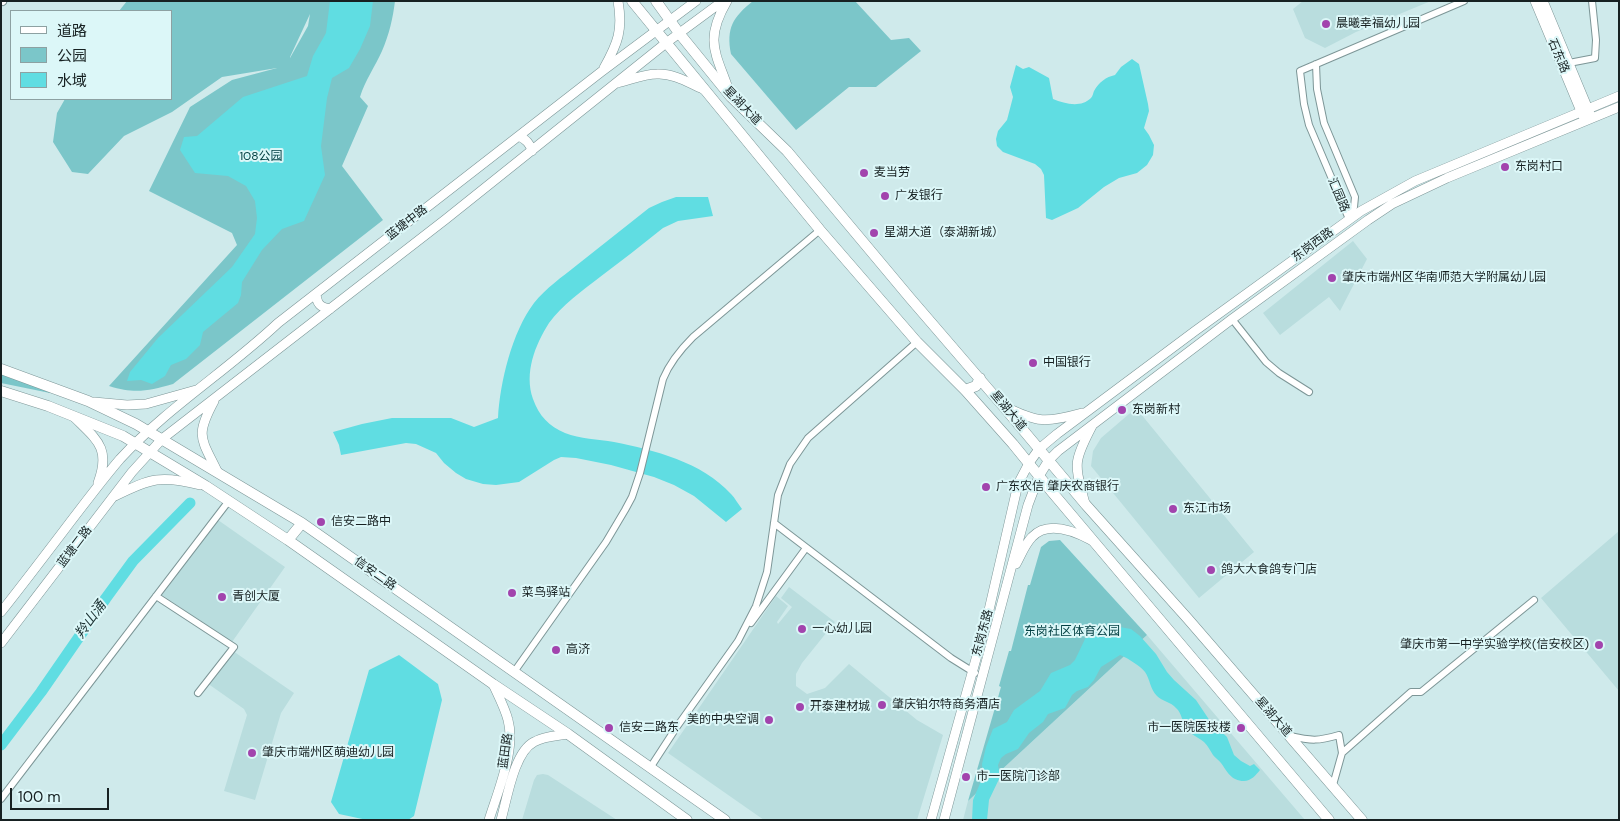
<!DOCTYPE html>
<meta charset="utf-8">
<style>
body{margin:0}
#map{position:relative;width:1620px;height:821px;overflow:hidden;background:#cfeaeb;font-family:"DM Sans","Noto Sans SC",sans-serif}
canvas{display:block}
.frame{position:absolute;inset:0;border:2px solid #172122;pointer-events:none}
.legend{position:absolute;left:10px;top:10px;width:162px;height:90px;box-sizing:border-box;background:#dcf7f8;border:1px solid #8da1a2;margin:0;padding:6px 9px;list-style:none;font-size:15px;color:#172122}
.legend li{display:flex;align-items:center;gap:10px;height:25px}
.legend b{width:25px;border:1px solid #8da1a2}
.scale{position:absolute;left:10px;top:788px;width:99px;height:22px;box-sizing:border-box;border:2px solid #172122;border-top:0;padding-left:6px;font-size:15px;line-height:18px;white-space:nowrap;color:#172122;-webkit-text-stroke:4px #dcf7f8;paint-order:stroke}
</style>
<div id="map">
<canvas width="1620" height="821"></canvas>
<div class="frame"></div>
<ul class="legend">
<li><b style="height:6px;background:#fff"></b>道路</li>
<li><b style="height:14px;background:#7bc6c9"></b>公园</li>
<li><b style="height:14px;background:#60dde2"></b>水域</li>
</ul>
<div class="scale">100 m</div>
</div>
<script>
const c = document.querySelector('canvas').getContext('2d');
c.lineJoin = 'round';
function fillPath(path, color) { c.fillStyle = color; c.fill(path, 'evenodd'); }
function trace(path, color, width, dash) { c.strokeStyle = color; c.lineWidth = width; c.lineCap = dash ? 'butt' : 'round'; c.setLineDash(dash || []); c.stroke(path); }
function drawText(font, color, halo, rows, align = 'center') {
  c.font = font + ' "DM Sans","Noto Sans SC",sans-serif'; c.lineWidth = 4; c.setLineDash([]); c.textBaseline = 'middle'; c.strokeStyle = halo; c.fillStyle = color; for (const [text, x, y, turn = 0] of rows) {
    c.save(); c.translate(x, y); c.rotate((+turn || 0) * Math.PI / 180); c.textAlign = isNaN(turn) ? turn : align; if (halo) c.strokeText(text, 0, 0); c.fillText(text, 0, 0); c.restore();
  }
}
fillPath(new Path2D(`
 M 1303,1 L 1431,1 L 1356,32 L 1325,48 L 1305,38 L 1293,9 Z
 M 1353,241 L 1367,259 L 1340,311 L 1329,297 L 1280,335 L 1263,313 Z
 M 1136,408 L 1254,552 L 1199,598 L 1091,466 L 1093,451 L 1101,438 Z
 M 218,520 L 285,567 L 232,642 L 162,595 Z
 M 1619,531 L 1619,691 L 1541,598 Z
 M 789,587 L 835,622 L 802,663 L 796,674 L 796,686 L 807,694 L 825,688 L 849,664 L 917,720 L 943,735 L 917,820 L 764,820 L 668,753 L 776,596 L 788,606 L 777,622 L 778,624 L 792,607 L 781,598 Z
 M 1147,635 L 1305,820 L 963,820 L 968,801 Z
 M 233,651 L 294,693 L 281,713 L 255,800 L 224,791 L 247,715 L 244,709 L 207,683 Z
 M 543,774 L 548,775 L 617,820 L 522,820 L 534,780 L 537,775 Z`), '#b9ddde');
fillPath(new Path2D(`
 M 127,1 L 395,1 C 393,18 389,35 382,51 C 375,67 365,80 360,97 L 368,106 L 342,166 L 383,220 L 173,384 C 148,391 135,394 109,386 L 237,245 L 232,233 L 149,191 L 190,107 L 232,80 L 277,68 L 222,77 L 172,112 L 124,136 L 88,174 L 72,172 L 53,142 L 57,113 L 65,99 L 171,99 L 171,11 L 119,11 ZM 310,14 L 308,26 L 290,58 L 290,57 Z
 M 753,1 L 855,1 L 891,40 L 909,38 L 921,51 L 876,87 L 849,87 L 796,130 L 731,54 C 726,28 733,17 753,1 Z
 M 1,374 L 51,390 L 50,393 L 1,383 Z
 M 1060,540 L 1147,635 L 968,801 L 1001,687 L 999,686 L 1009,651 L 1011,651 L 1028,585 L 1030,585 L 1041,547 L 1049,541 Z`), '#7bc6c9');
fillPath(new Path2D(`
 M 330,1 L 373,1 L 370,26 L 360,49 L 349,68 L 332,78 L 327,98 L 321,146 L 325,175 L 304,221 L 282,229 L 262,250 L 242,282 L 241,295 L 238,303 L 203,332 L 200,345 L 186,359 L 171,365 L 165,376 L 152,384 L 141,380 L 127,381 L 130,372 L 158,338 L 232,267 L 255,234 L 257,218 L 255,201 L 246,186 L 228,176 L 195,173 L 180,150 L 184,137 L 197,136 L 243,97 L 307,76 L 313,56 L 326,33 Z
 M 1132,59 L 1139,64 L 1148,104 L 1149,111 L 1144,128 L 1149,135 L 1154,145 L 1153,155 L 1147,165 L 1137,173 L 1119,178 L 1104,187 L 1078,208 L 1052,220 L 1046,218 L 1044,175 L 1041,169 L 1035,164 L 1003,152 L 997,146 L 996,139 L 998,131 L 1007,120 L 1013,97 L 1010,87 L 1016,65 L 1023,69 L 1029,67 L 1049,78 L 1053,99 C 1065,104 1081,108 1091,98 C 1093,96 1093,93 1094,91 C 1099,82 1106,77 1115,75 L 1121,67 Z
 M 676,197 L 708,197 L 713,216 L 678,221 L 663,228 C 642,245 621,261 600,277 C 582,291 562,305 549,323 C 535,345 524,373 533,399 C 539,416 549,426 565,433 C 580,439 598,439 614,442 C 654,450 702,462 731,494 C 735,498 738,504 742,509 L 726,522 L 694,496 L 674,485 L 654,477 L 611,465 L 576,458 L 561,457 L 554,460 L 519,482 L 496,485 L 483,484 L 466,479 L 456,473 L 444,463 L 436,453 L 416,444 L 406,443 L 341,455 L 339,445 L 333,432 L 362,424 L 392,418 L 451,418 L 474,427 L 498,418 C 500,382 512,332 534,303 C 546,288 562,277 577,265 C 601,246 625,227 649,208 L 662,202 Z
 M 1108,625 L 1131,629 L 1140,636 L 1156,654 L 1167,672 L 1174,680 L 1196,700 L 1210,721 L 1227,737 L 1234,755 L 1241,761 L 1250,766 L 1254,764 L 1260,770 C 1256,775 1251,781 1244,781 C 1231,781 1227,771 1221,763 C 1219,760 1215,758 1213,755 C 1210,750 1208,746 1204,742 C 1198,737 1191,735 1186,728 C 1182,722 1182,713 1176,708 C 1171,702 1162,701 1157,696 C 1150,689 1150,679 1145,672 C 1142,667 1126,657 1120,655 L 1101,667 L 1094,680 L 1088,687 L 1077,691 L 1072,695 L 1065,708 L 1048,714 L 1043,722 L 1029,733 L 1018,749 L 1006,754 L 1001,758 L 998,765 L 1000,777 L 989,800 L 987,820 L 972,820 L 973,800 L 981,781 L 983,772 L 982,764 L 986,747 L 993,729 L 1007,722 L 1014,710 L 1040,691 L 1051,673 L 1070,665 L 1075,660 L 1085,639 L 1090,632 L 1098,628 Z
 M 399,655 L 438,684 L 442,700 L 414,816 L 408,820 L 367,820 L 339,814 L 331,802 L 369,670 Z`), '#60dde2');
trace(new Path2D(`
 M 1,745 L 41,692 L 106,598 L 133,561 L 190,503`), '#60dde2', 11);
const street = new Path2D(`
 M 2,1 L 3,2
 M 1569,63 L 1595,58 L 1596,40 L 1592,1
 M 1316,64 L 1317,89 L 1324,123 L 1355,197 L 1354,207 L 1349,218
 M 1349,219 L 1309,125 L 1304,104 L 1300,71 L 1464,1
 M 1232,319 L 1266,362 L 1279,373 L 1309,392
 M 774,523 L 951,658 L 975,673
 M 156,596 L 234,647 L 198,693
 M 751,623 L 806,548
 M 514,672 L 606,542 L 625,510 L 632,497 L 640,473 L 663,379 C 670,362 680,350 693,337 L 820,230
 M 1290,736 C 1312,741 1318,741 1339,735 L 1342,753 L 1333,785
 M 1342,753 L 1411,692 L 1421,692 L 1534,600
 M 650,768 L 676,728 L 738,641 L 756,606 L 767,572 L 778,495 L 790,464 L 808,438 L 917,342
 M 1,799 L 228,502`);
const secondary = new Path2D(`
 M 727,1 C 703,42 717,54 730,94
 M 1535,1 L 1583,116
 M 1543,1 L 1590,114
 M 604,68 C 618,43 623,30 618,1
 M 617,83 C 630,80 644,74 657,74 C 673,73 689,83 703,89
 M 519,136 C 526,140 530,143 532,151
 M 316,294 C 317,304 320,307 330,309
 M 214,401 C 195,436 201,438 217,471
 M 94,402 L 127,405 L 146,404 L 196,390
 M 1004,406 C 1037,423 1046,423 1082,413
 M 74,417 C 97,440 111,448 98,483
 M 115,496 C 151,478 161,475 200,485
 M 1085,504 C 1075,464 1072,464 1092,426
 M 1016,564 C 1021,555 1025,544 1032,537 C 1048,520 1074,531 1091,540
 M 1,612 C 24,583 46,554 68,525 C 85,503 102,480 120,459 C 167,408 228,370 278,323 L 601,72 L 696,1
 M 1,643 L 132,472 L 162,439 L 446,219 L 666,43 L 723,1
 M 489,820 C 498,791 516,749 508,720 C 505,708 498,695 493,684
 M 501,820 C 507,799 514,752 534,742 C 544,736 556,736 568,734
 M 931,820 L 986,623 L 1018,484 L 1029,463 L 1039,449 L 1057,434 L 1195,331 L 1361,211 L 1415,181 L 1619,96
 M 944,820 L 1028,505 L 1039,476 L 1049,460 L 1058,451 L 1232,319 L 1368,220 L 1392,204 L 1447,178 L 1619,107`);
const primary = new Path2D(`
 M 632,1 L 820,230 L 917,342 L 965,390 L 1013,444 L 1052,492 L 1329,820
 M 656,1 L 679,33 L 731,97 L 787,151 L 910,298 L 1003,406 L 1086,505 L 1188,619 L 1362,820
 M 1,369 L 88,401 L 136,424 L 302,523 L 725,820
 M 965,390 L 976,386 L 980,378
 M 1,391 L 48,406 L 123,436 L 206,486 L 288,540 L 493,684 L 568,734 L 687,820
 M 288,540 L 302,523`);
trace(street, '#7d9697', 8);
trace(secondary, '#7d9697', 10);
trace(primary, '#7d9697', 11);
trace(street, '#fff', 6);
trace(secondary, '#fff', 9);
trace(primary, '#fff', 10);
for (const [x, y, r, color] of [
 [1326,24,5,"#a244ad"],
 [1505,167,5,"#a244ad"],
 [864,173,5,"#a244ad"],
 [885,196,5,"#a244ad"],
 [874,233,5,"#a244ad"],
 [1332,278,5,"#a244ad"],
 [1033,363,5,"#a244ad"],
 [1122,410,5,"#a244ad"],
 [986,487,5,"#a244ad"],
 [1173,509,5,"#a244ad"],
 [321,522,5,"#a244ad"],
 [1211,570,5,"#a244ad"],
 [512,593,5,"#a244ad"],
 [222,597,5,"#a244ad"],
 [802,629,5,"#a244ad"],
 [1599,645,5,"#a244ad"],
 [556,650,5,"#a244ad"],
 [882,705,5,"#a244ad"],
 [800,707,5,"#a244ad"],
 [769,720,5,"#a244ad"],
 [609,728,5,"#a244ad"],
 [1241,728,5,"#a244ad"],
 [252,753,5,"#a244ad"],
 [966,777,5,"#a244ad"]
]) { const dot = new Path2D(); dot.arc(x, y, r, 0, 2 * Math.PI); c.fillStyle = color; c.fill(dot); trace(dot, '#dcf7f8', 2); }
drawText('12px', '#172122', '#dcf7f8', [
 ["晨曦幸福幼儿园",1336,24],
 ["东岗村口",1515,167],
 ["麦当劳",874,173],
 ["广发银行",895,196],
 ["星湖大道（泰湖新城）",884,233],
 ["肇庆市端州区华南师范大学附属幼儿园",1342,278],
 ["中国银行",1043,363],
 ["东岗新村",1132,410],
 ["广东农信 肇庆农商银行",996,487],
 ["东江市场",1183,509],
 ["信安二路中",331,522],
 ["鸽大大食鸽专门店",1221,570],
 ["菜鸟驿站",522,593],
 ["青创大厦",232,597],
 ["一心幼儿园",812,629],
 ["肇庆市第一中学实验学校(信安校区)",1589,645,"right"],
 ["高济",566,650],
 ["肇庆铂尔特商务酒店",892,705],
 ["开泰建材城",810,707],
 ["美的中央空调",759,720,"right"],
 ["信安二路东",619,728],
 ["市一医院医技楼",1231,728,"right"],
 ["肇庆市端州区萌迪幼儿园",262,753],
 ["市一医院门诊部",976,777]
], 'left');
drawText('12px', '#172122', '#dcf7f8', [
 ["石东路",1558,56,67],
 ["星湖大道",742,106,46],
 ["汇园路",1338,195,67],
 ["蓝塘中路",407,223,-38],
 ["东岗西路",1313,245,-36],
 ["星湖大道",1008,411,50],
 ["蓝塘二路",75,547,-53],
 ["信安二路",375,574,35],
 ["东岗东路",983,633,-75],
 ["星湖大道",1273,717,49],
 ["蓝田路",506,751,-82]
]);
drawText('12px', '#034043', '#dcf7f8', [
 ["108公园",261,157],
 ["东岗社区体育公园",1072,632]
]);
drawText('italic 14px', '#203637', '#dcf7f8', [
 ["羚山涌",91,620,-54]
]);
</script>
